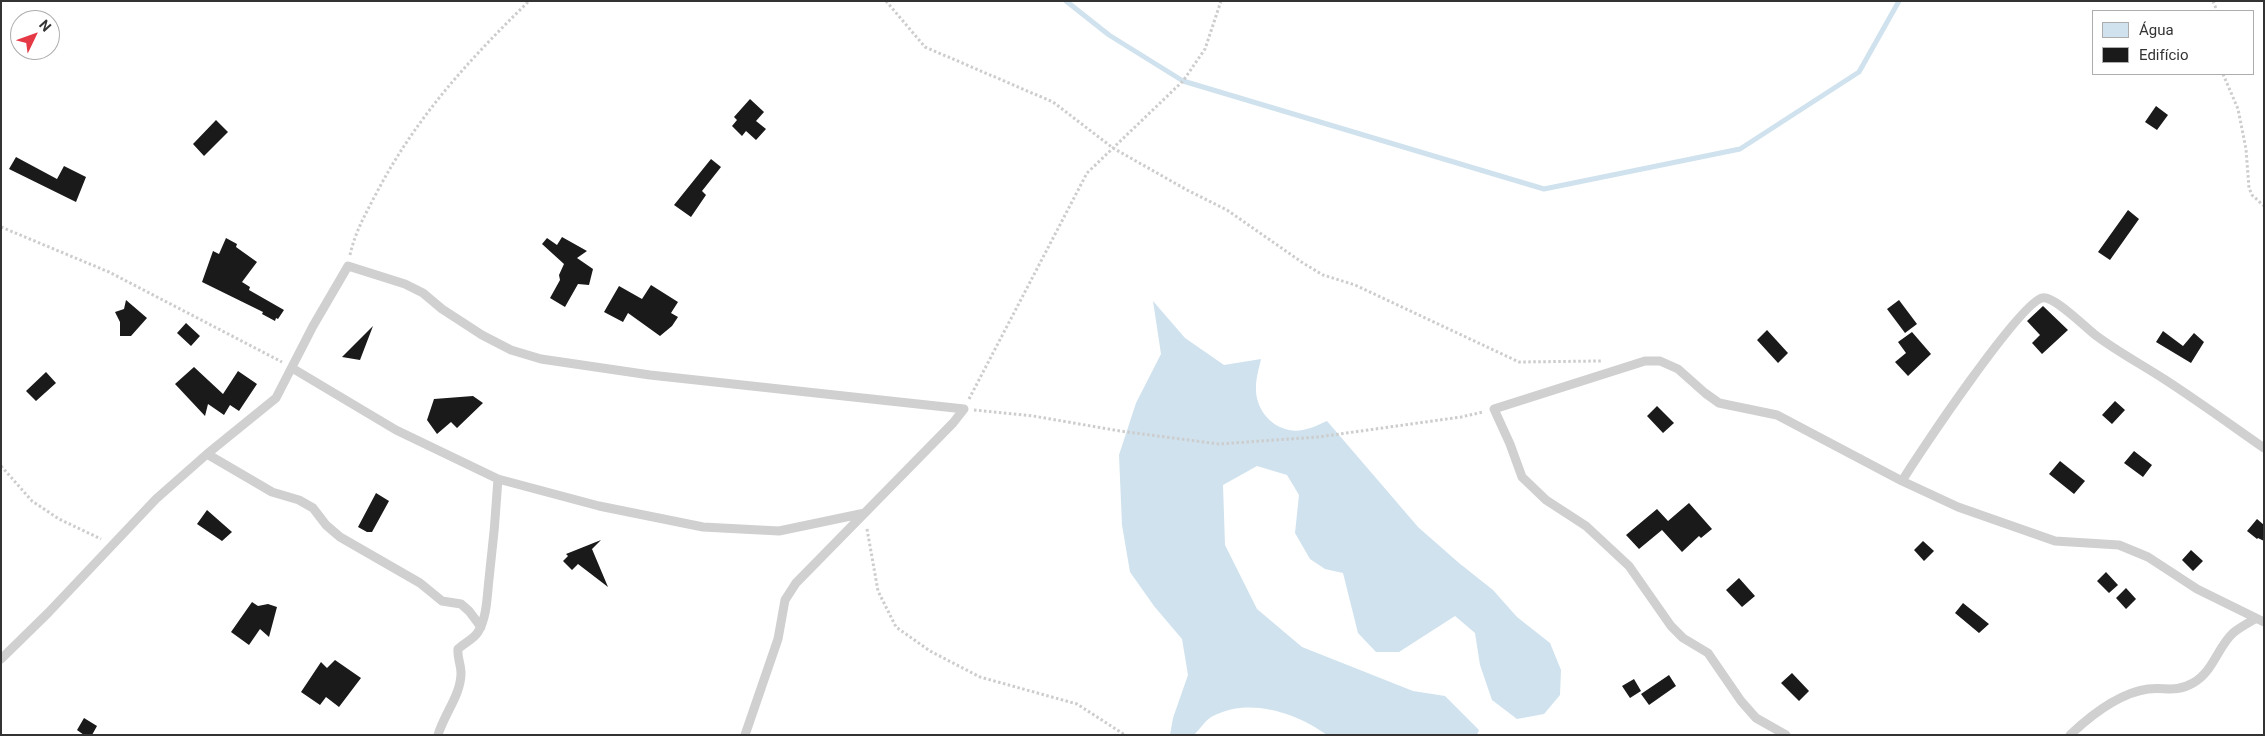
<!DOCTYPE html>
<meta charset="utf-8">
<style>
body{margin:0}
#map{position:relative;width:2265px;height:736px;overflow:hidden;background:#fff;font-family:Roboto,sans-serif}
canvas{display:block}
.frame{position:absolute;inset:0;border:2px solid #333;pointer-events:none}
.legend{position:absolute;left:2092px;top:10px;width:162px;height:65px;box-sizing:border-box;background:#fff;border:1px solid #adadad;margin:0;padding:6px 9px;list-style:none;font-size:15px;color:#333}
.legend li{display:flex;align-items:center;gap:10px;height:25px}
.legend b{width:25px;border:1px solid #adadad}
.north{position:absolute;left:10px;top:10px;width:50px;height:50px;box-sizing:border-box;background:#fff;border:1px solid #adadad;border-radius:50%;rotate:48deg;font-size:14px;font-weight:700;line-height:20px;text-align:center;color:#333}
.north::after{content:'';display:block;margin:auto;width:18px;height:22px;background:#e63946;clip-path:polygon(50% 0,100% 100%,50% 72%,0 100%)}
</style>
<div id="map">
<canvas width="2265" height="736"></canvas>
<div class="frame"></div>
<ul class="legend">
<li><b style="height:14px;background:#cfe2ee"></b>Água</li>
<li><b style="height:14px;background:#1a1a1a"></b>Edifício</li>
</ul>
<div class="north">N</div>
</div>
<script>
const c = document.querySelector('canvas').getContext('2d');
c.lineJoin = 'round';
function fillPath(path, color) { c.fillStyle = color; c.fill(path, 'evenodd'); }
function trace(path, color, width, dash) { c.strokeStyle = color; c.lineWidth = width; c.lineCap = dash ? 'butt' : 'round'; c.setLineDash(dash || []); c.stroke(path); }
fillPath(new Path2D(`
 M 1153,301 L 1185,338 L 1224,365 L 1261,359 C 1259,368 1256,378 1256,387 C 1255,407 1269,426 1289,430 C 1302,433 1316,426 1327,421 L 1418,527 L 1459,563 L 1493,590 L 1517,617 L 1550,643 L 1561,670 L 1560,695 L 1544,714 L 1517,719 L 1492,700 L 1480,665 L 1475,633 L 1455,616 L 1399,652 L 1376,652 L 1358,633 L 1343,573 L 1325,569 L 1310,559 L 1295,533 L 1299,495 L 1287,475 L 1257,466 L 1223,485 L 1225,545 L 1257,609 L 1302,647 L 1413,691 L 1445,696 L 1479,730 L 1477,735 L 1327,735 C 1296,713 1250,697 1213,716 C 1206,719 1200,729 1194,735 L 1170,735 L 1173,718 L 1188,675 L 1182,639 L 1154,606 L 1130,572 L 1122,525 L 1119,455 L 1136,403 L 1161,354 Z`), '#cfe2ee');
trace(new Path2D(`
 M 1066,1 L 1109,35 L 1183,81 L 1544,189 L 1740,149 L 1859,72 L 1899,1`), '#cfe2ee', 5);
fillPath(new Path2D(`
 M 750,99 L 764,112 L 756,121 L 766,129 L 756,140 L 746,131 L 742,136 L 732,126 L 737,120 L 734,117 Z
 M 2156,106 L 2168,115 L 2157,130 L 2145,122 Z
 M 216,120 L 228,132 L 204,156 L 193,144 Z
 M 16,157 L 57,179 L 64,166 L 86,177 L 76,202 L 9,169 Z
 M 711,159 L 721,167 L 702,191 L 706,195 L 691,217 L 674,205 Z
 M 2128,210 L 2139,219 L 2110,260 L 2098,252 Z
 M 562,237 L 587,251 L 577,258 L 593,269 L 589,285 L 578,284 L 565,307 L 550,298 L 560,280 L 559,275 L 564,264 L 542,244 L 547,238 L 557,245 Z
 M 226,238 L 237,244 L 236,247 L 257,262 L 242,282 L 250,287 L 249,290 L 284,310 L 278,319 L 276,318 L 275,321 L 262,314 L 263,312 L 202,282 L 213,251 L 219,254 Z
 M 651,285 L 678,302 L 671,313 L 678,317 L 672,326 L 660,336 L 628,313 L 623,322 L 604,312 L 619,286 L 642,299 Z
 M 126,300 L 147,318 L 131,336 L 120,336 L 120,322 L 115,312 L 124,309 Z
 M 1899,300 L 1917,324 L 1905,333 L 1887,309 Z
 M 2043,306 L 2068,330 L 2042,354 L 2032,343 L 2040,335 L 2027,321 Z
 M 186,323 L 200,336 L 191,346 L 177,333 Z
 M 373,326 L 360,360 L 342,357 Z
 M 1767,330 L 1788,353 L 1778,363 L 1757,340 Z
 M 2163,331 L 2183,346 L 2194,333 L 2204,342 L 2191,363 L 2156,342 Z
 M 1912,332 L 1931,354 L 1908,376 L 1895,362 L 1906,353 L 1898,342 Z
 M 194,367 L 223,394 L 238,371 L 257,384 L 239,411 L 230,405 L 224,415 L 208,404 L 205,416 L 175,384 Z
 M 46,372 L 56,383 L 36,401 L 26,391 Z
 M 473,396 L 483,403 L 457,428 L 451,422 L 437,434 L 427,420 L 434,399 Z
 M 2115,401 L 2125,410 L 2112,424 L 2102,415 Z
 M 1657,406 L 1674,423 L 1663,433 L 1647,416 Z
 M 2134,451 L 2152,465 L 2143,477 L 2124,463 Z
 M 2060,461 L 2085,481 L 2074,494 L 2049,474 Z
 M 376,493 L 389,501 L 372,532 L 367,532 L 358,527 Z
 M 1689,503 L 1712,529 L 1701,538 L 1699,536 L 1682,552 L 1662,530 L 1639,549 L 1626,535 L 1657,509 L 1668,521 Z
 M 207,510 L 232,532 L 222,541 L 197,524 Z
 M 2257,519 L 2264,525 L 2264,541 L 2258,538 L 2257,539 L 2247,531 Z
 M 601,540 L 592,549 L 608,587 L 578,564 L 572,570 L 563,561 L 568,556 L 566,554 Z
 M 1923,541 L 1934,551 L 1924,561 L 1914,550 Z
 M 2191,550 L 2203,561 L 2193,571 L 2182,560 Z
 M 2106,572 L 2118,585 L 2109,593 L 2097,581 Z
 M 1739,578 L 1755,596 L 1742,607 L 1726,590 Z
 M 2126,588 L 2136,599 L 2126,609 L 2116,598 Z
 M 252,602 L 258,606 L 268,604 L 277,607 L 269,637 L 260,629 L 249,645 L 231,632 Z
 M 1963,603 L 1989,624 L 1979,633 L 1955,613 Z
 M 335,660 L 361,678 L 339,707 L 326,697 L 320,705 L 301,692 L 321,662 L 327,668 Z
 M 1792,673 L 1809,691 L 1799,701 L 1781,683 Z
 M 1669,675 L 1676,686 L 1649,705 L 1641,694 Z
 M 1634,679 L 1641,691 L 1630,698 L 1622,686 Z
 M 84,718 L 97,726 L 92,735 L 84,735 L 77,730 Z`), '#1a1a1a');
trace(new Path2D(`
 M 886,1 L 925,47 L 1053,102 L 1113,148 L 1187,190 L 1227,210 L 1303,263 L 1323,275 L 1355,285 L 1519,362 L 1601,361
 M 2213,1 L 2217,11
 M 2223,74 L 2238,109 L 2246,149 L 2249,188 L 2252,195 L 2264,206
 M 1,227 L 109,272 L 282,362
 M 350,255 C 355,232 366,213 377,192 C 417,116 468,61 529,1
 M 969,399 L 1087,173 L 1183,81 L 1205,49 L 1221,1
 M 974,410 L 1033,416 L 1120,431 L 1219,444 L 1318,437 L 1461,417 L 1483,412
 M 1,466 L 32,501 L 59,519 L 101,539
 M 867,529 L 878,591 L 896,627 L 930,651 L 980,677 L 1077,704 L 1125,735`), '#cdcdcd', 3, [2.5, 2.5]);
trace(new Path2D(`
 M 292,368 L 396,430 L 498,479 L 599,506 L 703,527 L 779,531 L 865,513
 M 207,454 L 272,492 L 299,500 L 313,508 L 326,525 L 340,537 L 420,583 L 442,601 L 461,604 L 469,611 L 481,627
 M 1902,481 C 1919,453 2019,304 2042,298 C 2053,295 2084,326 2094,334 C 2116,351 2141,364 2164,379 C 2198,401 2231,425 2264,448
 M 1,659 L 48,613 L 156,499 L 207,454 L 276,398 L 313,326 L 348,266 L 405,284 L 423,293 L 442,309 L 482,335 L 511,350 L 541,359 L 650,375 L 964,409
 M 438,735 C 444,714 461,695 461,673 C 461,665 457,657 458,649 C 464,643 474,639 478,632 C 487,618 487,596 489,579 C 493,546 496,513 498,479
 M 745,735 L 778,639 L 785,600 L 796,583 L 953,423 L 964,409
 M 1786,735 L 1756,718 L 1741,701 L 1708,653 L 1683,638 L 1671,626 L 1629,566 L 1586,526 L 1546,500 L 1522,477 L 1510,444 L 1494,409 L 1645,361 L 1660,361 L 1678,369 L 1705,393 L 1719,403 L 1777,415 L 1902,481 L 1958,507 L 2055,541 L 2119,545 L 2148,557 L 2197,589 L 2264,622
 M 2070,735 C 2090,716 2119,693 2148,689 C 2166,687 2175,693 2193,683 C 2213,672 2217,648 2233,633 C 2239,628 2248,623 2255,619`), '#d0d0d0', 9);
</script>
